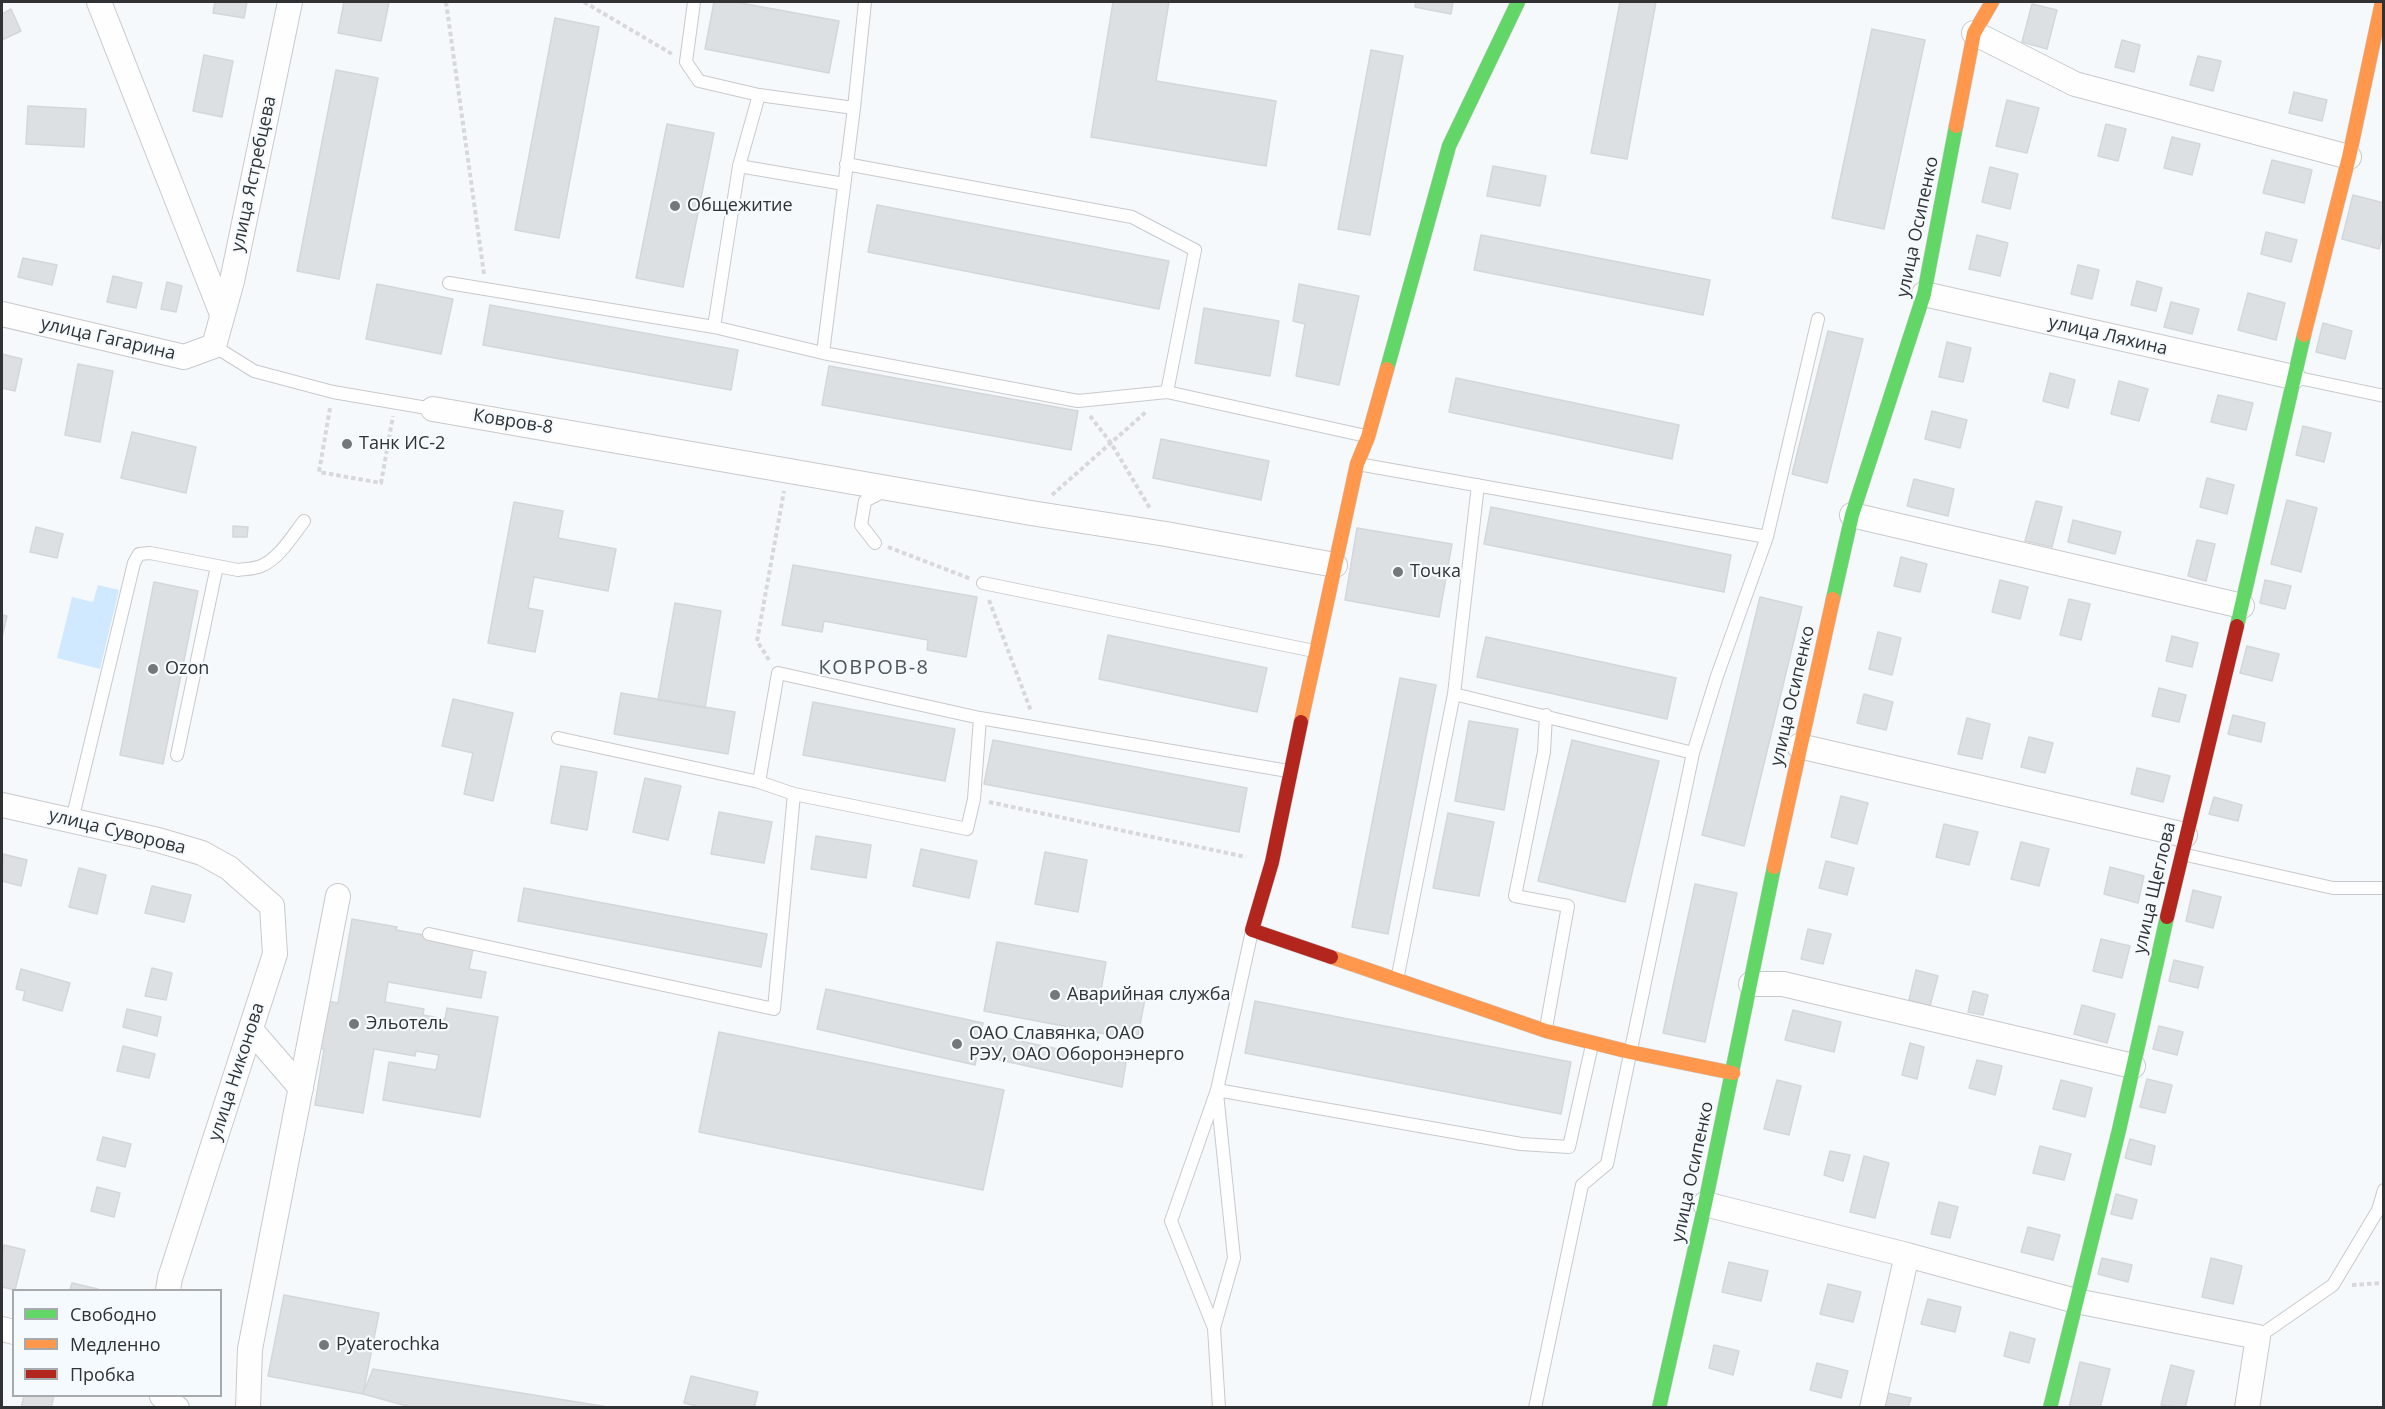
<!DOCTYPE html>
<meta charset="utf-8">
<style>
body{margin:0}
#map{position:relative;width:2385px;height:1409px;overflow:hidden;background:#f6f9fc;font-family:"Open Sans",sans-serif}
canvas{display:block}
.frame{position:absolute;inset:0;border:3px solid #303234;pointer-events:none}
.legend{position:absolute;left:12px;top:1289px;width:210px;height:108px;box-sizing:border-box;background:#f4fafe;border:2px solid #a6aaad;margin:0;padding:8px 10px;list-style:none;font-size:18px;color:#303234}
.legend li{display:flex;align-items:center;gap:12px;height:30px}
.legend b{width:30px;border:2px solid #a6aaad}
</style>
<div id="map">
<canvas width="2385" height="1409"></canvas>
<div class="frame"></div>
<ul class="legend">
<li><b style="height:8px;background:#63d668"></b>Свободно</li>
<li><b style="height:8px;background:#ff974d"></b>Медленно</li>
<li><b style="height:8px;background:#b3261e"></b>Пробка</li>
</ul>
</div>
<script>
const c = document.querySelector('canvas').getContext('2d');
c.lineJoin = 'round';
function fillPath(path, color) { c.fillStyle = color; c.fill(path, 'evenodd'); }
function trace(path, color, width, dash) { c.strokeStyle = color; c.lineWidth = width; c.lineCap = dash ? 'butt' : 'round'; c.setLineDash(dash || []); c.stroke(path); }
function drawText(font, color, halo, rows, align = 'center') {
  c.font = font + ' "Open Sans",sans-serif'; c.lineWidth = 4.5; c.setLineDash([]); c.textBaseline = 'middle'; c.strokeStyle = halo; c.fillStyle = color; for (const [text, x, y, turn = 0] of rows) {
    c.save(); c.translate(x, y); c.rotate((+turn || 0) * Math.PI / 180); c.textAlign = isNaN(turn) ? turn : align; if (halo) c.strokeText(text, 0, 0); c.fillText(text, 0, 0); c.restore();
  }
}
fillPath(new Path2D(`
 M 98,585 L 119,590 L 100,669 L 57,658 L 72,597 L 93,602 Z`), '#d0e9fe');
const building = new Path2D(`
 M 215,2 L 247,2 L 244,18 L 213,13 Z
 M 344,2 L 389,2 L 381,41 L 338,33 Z
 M 714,2 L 735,2 L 839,21 L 829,73 L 705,49 Z
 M 1113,2 L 1169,2 L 1156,81 L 1276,101 L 1266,166 L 1091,137 Z
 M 1416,2 L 1453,2 L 1451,14 L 1415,7 Z
 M 1620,2 L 1656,2 L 1627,159 L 1591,153 Z
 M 2032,4 L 2057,10 L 2047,49 L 2022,42 Z
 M 11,9 L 21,31 L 2,40 L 2,14 Z
 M 555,18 L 599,27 L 559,238 L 515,230 Z
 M 1872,29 L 1925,40 L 1884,229 L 1832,218 Z
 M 2122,40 L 2140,45 L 2134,72 L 2115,67 Z
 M 1371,50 L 1403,56 L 1370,235 L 1338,229 Z
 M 204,55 L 233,61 L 222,117 L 193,111 Z
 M 2198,56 L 2221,61 L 2213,91 L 2190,85 Z
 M 336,70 L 378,78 L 339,279 L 297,271 Z
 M 2294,92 L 2327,100 L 2322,121 L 2289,113 Z
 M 2007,100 L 2039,108 L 2027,153 L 1996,146 Z
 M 28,106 L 86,109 L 84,147 L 26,144 Z
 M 667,124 L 714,133 L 683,287 L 636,278 Z
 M 2106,124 L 2126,129 L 2118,161 L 2098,156 Z
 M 2172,137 L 2200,144 L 2192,175 L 2164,168 Z
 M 2272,160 L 2312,170 L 2304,203 L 2263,193 Z
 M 1493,166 L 1546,176 L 1540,206 L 1487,196 Z
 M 1990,167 L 2018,174 L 2010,209 L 1982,202 Z
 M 2353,195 L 2384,203 L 2384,229 L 2379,249 L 2342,239 Z
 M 877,205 L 1169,261 L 1159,309 L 868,252 Z
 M 2266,232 L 2297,240 L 2291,262 L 2261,254 Z
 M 1481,235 L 1710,280 L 1703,315 L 1474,270 Z
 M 1977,235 L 2008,243 L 2000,276 L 1969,269 Z
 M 23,258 L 57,265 L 52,285 L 18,277 Z
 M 2078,265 L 2099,270 L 2092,299 L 2071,294 Z
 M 113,276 L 142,283 L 136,308 L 107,302 Z
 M 2137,281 L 2162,288 L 2156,311 L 2131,305 Z
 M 167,282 L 182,286 L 176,312 L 161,309 Z
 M 377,284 L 453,299 L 441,354 L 366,339 Z
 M 1299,284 L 1359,296 L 1339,385 L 1296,376 L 1305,324 L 1293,321 Z
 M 2248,293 L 2285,303 L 2276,340 L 2238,330 Z
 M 2171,302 L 2199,309 L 2192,334 L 2164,327 Z
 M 490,305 L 738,350 L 731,390 L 483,345 Z
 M 1204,308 L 1279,321 L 1270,376 L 1195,363 Z
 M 2323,323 L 2352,331 L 2345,359 L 2316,352 Z
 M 1828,331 L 1863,339 L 1827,483 L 1792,474 Z
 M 1947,342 L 1971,348 L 1963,382 L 1939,377 Z
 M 2,354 L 22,359 L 15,391 L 2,388 Z
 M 78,364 L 113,371 L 100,442 L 65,435 Z
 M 829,366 L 1078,411 L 1071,450 L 822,405 Z
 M 2050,373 L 2075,380 L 2068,408 L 2043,401 Z
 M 1456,378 L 1679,425 L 1672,459 L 1449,412 Z
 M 2119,381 L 2148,389 L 2139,421 L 2111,414 Z
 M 2218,395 L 2253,403 L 2246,430 L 2211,422 Z
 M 1932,411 L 1967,420 L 1960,448 L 1925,439 Z
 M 2303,426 L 2331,433 L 2324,462 L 2296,455 Z
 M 132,432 L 196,447 L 186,493 L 121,478 Z
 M 1161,439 L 1269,461 L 1261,500 L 1153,478 Z
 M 2207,478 L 2234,485 L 2227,514 L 2200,507 Z
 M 1914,479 L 1954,489 L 1948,516 L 1907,506 Z
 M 2287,500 L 2317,508 L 2301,572 L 2271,564 Z
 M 2036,501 L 2062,507 L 2052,547 L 2025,541 Z
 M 514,502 L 563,511 L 558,538 L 616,549 L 608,591 L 534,577 L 528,608 L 543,611 L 535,652 L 488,643 Z
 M 1491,507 L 1731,555 L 1724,592 L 1484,544 Z
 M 2073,520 L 2121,532 L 2115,554 L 2068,542 Z
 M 233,526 L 248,527 L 247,537 L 233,537 Z
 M 36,527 L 63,534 L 57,558 L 30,552 Z
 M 1357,528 L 1452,544 L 1439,617 L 1345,600 Z
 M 2197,540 L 2215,544 L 2206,581 L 2188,576 Z
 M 1901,557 L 1927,564 L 1920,592 L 1894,586 Z
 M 793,565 L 977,597 L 966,657 L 927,650 L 928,640 L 824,621 L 822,632 L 782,625 Z
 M 2000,580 L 2028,587 L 2020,619 L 1992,612 Z
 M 2265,580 L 2291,586 L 2285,609 L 2260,603 Z
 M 154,582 L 198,591 L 163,764 L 120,755 Z
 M 1760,597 L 1802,607 L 1744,846 L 1702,835 Z
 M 2069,599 L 2090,604 L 2081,640 L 2060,635 Z
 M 675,603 L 721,611 L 705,708 L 658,700 Z
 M 2,615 L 7,616 L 2,637 Z
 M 1878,632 L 1901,638 L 1892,675 L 1869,669 Z
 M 1108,635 L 1267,668 L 1257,712 L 1099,679 Z
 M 2172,636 L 2198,643 L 2192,667 L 2166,661 Z
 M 1486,637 L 1676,678 L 1667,719 L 1477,677 Z
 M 2247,646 L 2279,654 L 2272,681 L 2240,673 Z
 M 1400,678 L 1436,685 L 1388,934 L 1352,927 Z
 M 2159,688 L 2186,695 L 2179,722 L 2152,716 Z
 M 621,693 L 735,712 L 728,754 L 614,734 Z
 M 1864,694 L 1893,702 L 1886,730 L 1857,723 Z
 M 453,699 L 513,713 L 493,801 L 464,794 L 473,753 L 442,746 Z
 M 813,702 L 955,729 L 945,781 L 803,755 Z
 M 2233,715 L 2265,723 L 2261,742 L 2228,734 Z
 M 1967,718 L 1990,724 L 1982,759 L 1958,754 Z
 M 1469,721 L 1518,729 L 1504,810 L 1455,801 Z
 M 2029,737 L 2053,743 L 2045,773 L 2021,767 Z
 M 993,740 L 1247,788 L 1239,832 L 984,784 Z
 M 1572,740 L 1659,761 L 1625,902 L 1538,881 Z
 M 561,766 L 597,772 L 587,830 L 551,823 Z
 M 2137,768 L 2170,776 L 2163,802 L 2131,794 Z
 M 645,778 L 681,786 L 668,840 L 633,832 Z
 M 1841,796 L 1868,803 L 1857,844 L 1831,837 Z
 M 2214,797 L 2242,805 L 2238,821 L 2209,814 Z
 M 719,812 L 772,822 L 764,863 L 711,854 Z
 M 1448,813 L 1494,822 L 1479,896 L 1433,888 Z
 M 1944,824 L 1978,832 L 1969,865 L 1936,857 Z
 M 816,836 L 871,845 L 866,878 L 811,869 Z
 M 2021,842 L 2049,849 L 2039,886 L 2011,879 Z
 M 921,849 L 977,861 L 969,898 L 913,886 Z
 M 1045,852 L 1087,860 L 1078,912 L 1035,904 Z
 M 3,854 L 27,860 L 21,886 L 2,881 Z
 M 1826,861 L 1854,868 L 1847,895 L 1819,888 Z
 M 2110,867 L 2144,876 L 2138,903 L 2104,894 Z
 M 79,868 L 106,875 L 97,914 L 69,907 Z
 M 1695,884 L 1737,893 L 1705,1042 L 1663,1033 Z
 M 152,886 L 191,895 L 184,922 L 145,913 Z
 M 524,888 L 767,934 L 761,967 L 518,921 Z
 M 2193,890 L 2221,897 L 2213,928 L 2186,921 Z
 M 352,919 L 397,927 L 396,930 L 474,944 L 469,969 L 486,972 L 481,998 L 388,982 L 385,1002 L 424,1009 L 423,1015 L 445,1019 L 447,1008 L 498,1017 L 480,1117 L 383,1100 L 389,1062 L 436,1070 L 439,1055 L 416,1051 L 415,1056 L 374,1049 L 363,1113 L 315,1105 L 324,1049 L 318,1048 L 326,1001 L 338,1003 Z
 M 1808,929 L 1831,934 L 1823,964 L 1801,959 Z
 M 2101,939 L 2130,946 L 2122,978 L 2093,971 Z
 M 997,942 L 1106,962 L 1101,990 L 1145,999 L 1137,1040 L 984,1011 Z
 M 2174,960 L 2203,967 L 2198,988 L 2169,981 Z
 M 152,968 L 172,973 L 166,1000 L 145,996 Z
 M 21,969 L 70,983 L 62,1011 L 23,1000 L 25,991 L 16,989 Z
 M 1916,970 L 1938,976 L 1930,1006 L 1909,1000 Z
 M 826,989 L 983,1023 L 981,1033 L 1126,1063 L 1122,1087 L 977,1055 L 975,1065 L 817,1029 Z
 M 1973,991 L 1988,995 L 1983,1015 L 1968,1012 Z
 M 1255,1001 L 1571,1062 L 1561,1114 L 1245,1053 Z
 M 2082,1005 L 2115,1014 L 2107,1043 L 2074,1034 Z
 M 127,1009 L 161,1017 L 157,1036 L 123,1027 Z
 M 1793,1010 L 1841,1022 L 1834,1052 L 1785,1040 Z
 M 2159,1026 L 2183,1032 L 2177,1055 L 2153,1049 Z
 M 719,1032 L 1004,1090 L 983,1190 L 699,1132 Z
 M 1910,1043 L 1924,1047 L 1917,1079 L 1902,1075 Z
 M 123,1046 L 155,1054 L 149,1078 L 117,1071 Z
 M 1977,1060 L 2002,1066 L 1995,1095 L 1969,1088 Z
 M 2147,1079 L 2172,1085 L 2165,1113 L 2140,1107 Z
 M 1777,1080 L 1801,1086 L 1789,1135 L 1764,1129 Z
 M 2061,1080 L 2092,1088 L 2085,1117 L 2053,1109 Z
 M 103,1137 L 131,1144 L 125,1167 L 97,1160 Z
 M 2130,1139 L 2155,1146 L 2151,1165 L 2125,1158 Z
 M 2040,1146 L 2071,1154 L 2064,1180 L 2033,1173 Z
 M 1830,1151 L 1850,1155 L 1843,1181 L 1824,1175 Z
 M 1864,1156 L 1889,1163 L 1875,1218 L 1850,1212 Z
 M 97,1187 L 120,1193 L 114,1217 L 91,1211 Z
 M 2116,1194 L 2137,1200 L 2132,1219 L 2111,1214 Z
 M 1939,1202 L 1958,1207 L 1950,1238 L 1931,1234 Z
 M 2028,1227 L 2060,1235 L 2053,1260 L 2021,1252 Z
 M 4,1245 L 25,1250 L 15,1290 L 2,1287 L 2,1256 Z
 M 2102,1258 L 2132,1265 L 2128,1282 L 2098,1274 Z
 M 2211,1258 L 2242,1266 L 2233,1304 L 2202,1297 Z
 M 1729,1262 L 1768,1271 L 1761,1301 L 1722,1292 Z
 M 72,1283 L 98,1289 L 98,1290 L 70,1290 Z
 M 1828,1284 L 1861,1292 L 1853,1322 L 1820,1314 Z
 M 284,1295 L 379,1313 L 363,1394 L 268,1376 Z
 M 1928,1299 L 1961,1307 L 1955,1332 L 1921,1324 Z
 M 2010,1332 L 2035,1339 L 2029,1363 L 2004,1356 Z
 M 1714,1345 L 1739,1351 L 1733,1375 L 1709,1368 Z
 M 2080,1362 L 2110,1369 L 2100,1408 L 2069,1408 Z
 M 1817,1363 L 1848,1371 L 1841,1398 L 1810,1390 Z
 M 2171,1365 L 2194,1371 L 2185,1408 L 2161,1405 Z
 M 373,1369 L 614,1408 L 414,1408 L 363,1394 Z
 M 691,1376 L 758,1392 L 754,1408 L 704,1408 L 684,1403 Z
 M 1887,1393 L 1911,1398 L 1908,1408 L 1883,1408 Z
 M 24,1396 L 54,1396 L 51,1408 L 21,1408 Z`);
fillPath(building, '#dde0e2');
trace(building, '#d4d7d9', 1.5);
const lane = new Path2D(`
 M 694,2 L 686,62 L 699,81 L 759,95 L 854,108 L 865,2
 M 846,164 L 1132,217 L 1195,250 L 1167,392
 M 739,166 L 844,184
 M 449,283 L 714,327 L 823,353 L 1078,401 L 1167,392 L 1366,436
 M 714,327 L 739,166 L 759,95
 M 214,346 L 254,371 L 333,392 L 433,409
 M 823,353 L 854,108
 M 2294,377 L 2384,396
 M 1358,464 L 1767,537
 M 875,543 L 861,525 L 865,501 L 886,490
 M 983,583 L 1314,651
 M 1454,694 L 1693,753
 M 1546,715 L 1544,752 L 1515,896 L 1568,906 L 1546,1028
 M 980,718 L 778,673 L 759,782 L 794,794 L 967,829 L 974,799 L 980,718 L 1288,771
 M 558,738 L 759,782
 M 177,755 L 217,566
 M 72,820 L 134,563 L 139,554 L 150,553 L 238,570 C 245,569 254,569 261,566 C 279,559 293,535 304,521
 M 2182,854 L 2333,888 L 2384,888
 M 1252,931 L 1217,1090 L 1521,1144 L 1569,1147 L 1592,1045
 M 429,934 L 774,1009 L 794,794
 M 1397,980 L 1454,694 L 1478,485
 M 1217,1090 L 1171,1221 L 1214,1328 L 1219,1408
 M 1214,1328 L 1234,1258 L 1217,1093
 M 2258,1337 L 2333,1285 L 2378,1210 L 2384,1190
 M 1535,1408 L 1582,1185 L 1607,1164 L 1693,753 L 1717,676 L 1767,537 L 1818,319`);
const street = new Path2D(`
 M 99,2 L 222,314
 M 1974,33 L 2075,84 L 2349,157
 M 1924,294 L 2293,377
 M 2,314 L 184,357 L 214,346 L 232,281 L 290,2
 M 433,409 L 1031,513 L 1166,534 L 1335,565
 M 1852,515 L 2242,606
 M 1799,746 L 2185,835
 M 2,805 L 158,840 L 202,853 L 229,868 L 272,906 L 275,954 L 170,1278 L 168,1290
 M 1751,984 L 1783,984 L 2133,1066
 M 251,1030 L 301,1088
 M 1705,1204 L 1907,1255
 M 2,1329 L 14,1332
 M 162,1396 L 177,1408
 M 248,1408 L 250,1349 L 338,896
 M 1872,1408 L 1907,1255 L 2076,1301 L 2258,1337 L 2247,1408`);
const fast = new Path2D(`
 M 1387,369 L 1449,146 L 1518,2
 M 1833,599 L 1852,515 L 1924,294 L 1956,126
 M 2237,626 L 2304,335
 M 1659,1408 L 1705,1204 L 1774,867
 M 2050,1408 L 2119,1130 L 2167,917`);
const slow = new Path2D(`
 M 1956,126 L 1974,33 L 1992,2
 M 2304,335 L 2349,157 L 2382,2
 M 1301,722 L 1357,464 L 1368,437 L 1387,369
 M 1774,867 L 1833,599
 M 1331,957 L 1546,1031 L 1630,1052 L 1733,1073`);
const jam = new Path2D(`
 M 1301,722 L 1272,862 L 1252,930 L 1331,957
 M 2167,917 L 2237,626`);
trace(lane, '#c7cacc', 14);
trace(street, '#c7cacc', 26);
trace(fast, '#c7cacc', 15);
trace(slow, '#c7cacc', 15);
trace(jam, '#c7cacc', 15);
trace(new Path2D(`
 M 446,2 L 484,274
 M 584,2 L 672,54
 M 330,408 L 319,472 L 381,483 L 393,416
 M 1090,416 L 1111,443 L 1151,510
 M 1052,495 L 1147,411
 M 888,547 L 971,579
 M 989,600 L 1031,711
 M 769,660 L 757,641 L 784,491
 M 989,802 L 1246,857
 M 2352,1285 L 2384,1283`), '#d7d8d9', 4, [4.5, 3]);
trace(lane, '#fefeff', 12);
trace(street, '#fefeff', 24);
trace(fast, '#63d668', 14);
trace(slow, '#ff974d', 14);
trace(jam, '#b3261e', 14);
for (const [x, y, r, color] of [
 [675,206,6,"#75787a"],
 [347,444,6,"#75787a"],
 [1398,572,6,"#75787a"],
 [153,669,6,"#75787a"],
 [1055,995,6,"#75787a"],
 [354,1024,6,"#75787a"],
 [957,1044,6,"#75787a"],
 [324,1345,6,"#75787a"]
]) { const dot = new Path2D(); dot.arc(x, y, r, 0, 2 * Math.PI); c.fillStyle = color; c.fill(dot); trace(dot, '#f4fafe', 2); }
drawText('18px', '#303234', '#f4fafe', [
 ["улица Ястребцева",254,174,-78],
 ["улица Осипенко",1918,227,-78],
 ["улица Ляхина",2108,336,13],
 ["улица Гагарина",108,339,13],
 ["Ковров-8",513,422,9],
 ["улица Осипенко",1793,696,-77],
 ["улица Суворова",117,832,14],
 ["улица Щеглова",2155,888,-77],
 ["улица Никонова",237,1072,-72],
 ["улица Осипенко",1693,1172,-78]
]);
drawText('18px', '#303234', '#f4fafe', [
 ["Общежитие",687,206],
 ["Танк ИС-2",359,444],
 ["Точка",1410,572],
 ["Ozon",165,669],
 ["Аварийная служба",1067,995],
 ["Эльотель",366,1024],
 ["ОАО Славянка, ОАО",969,1034],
 ["РЭУ, ОАО Оборонэнерго",969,1055],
 ["Pyaterochka",336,1345]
], 'left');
c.letterSpacing = '1.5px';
drawText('20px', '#51565a', '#f4fafe', [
 ["КОВРОВ-8",874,668]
]);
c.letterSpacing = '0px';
</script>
